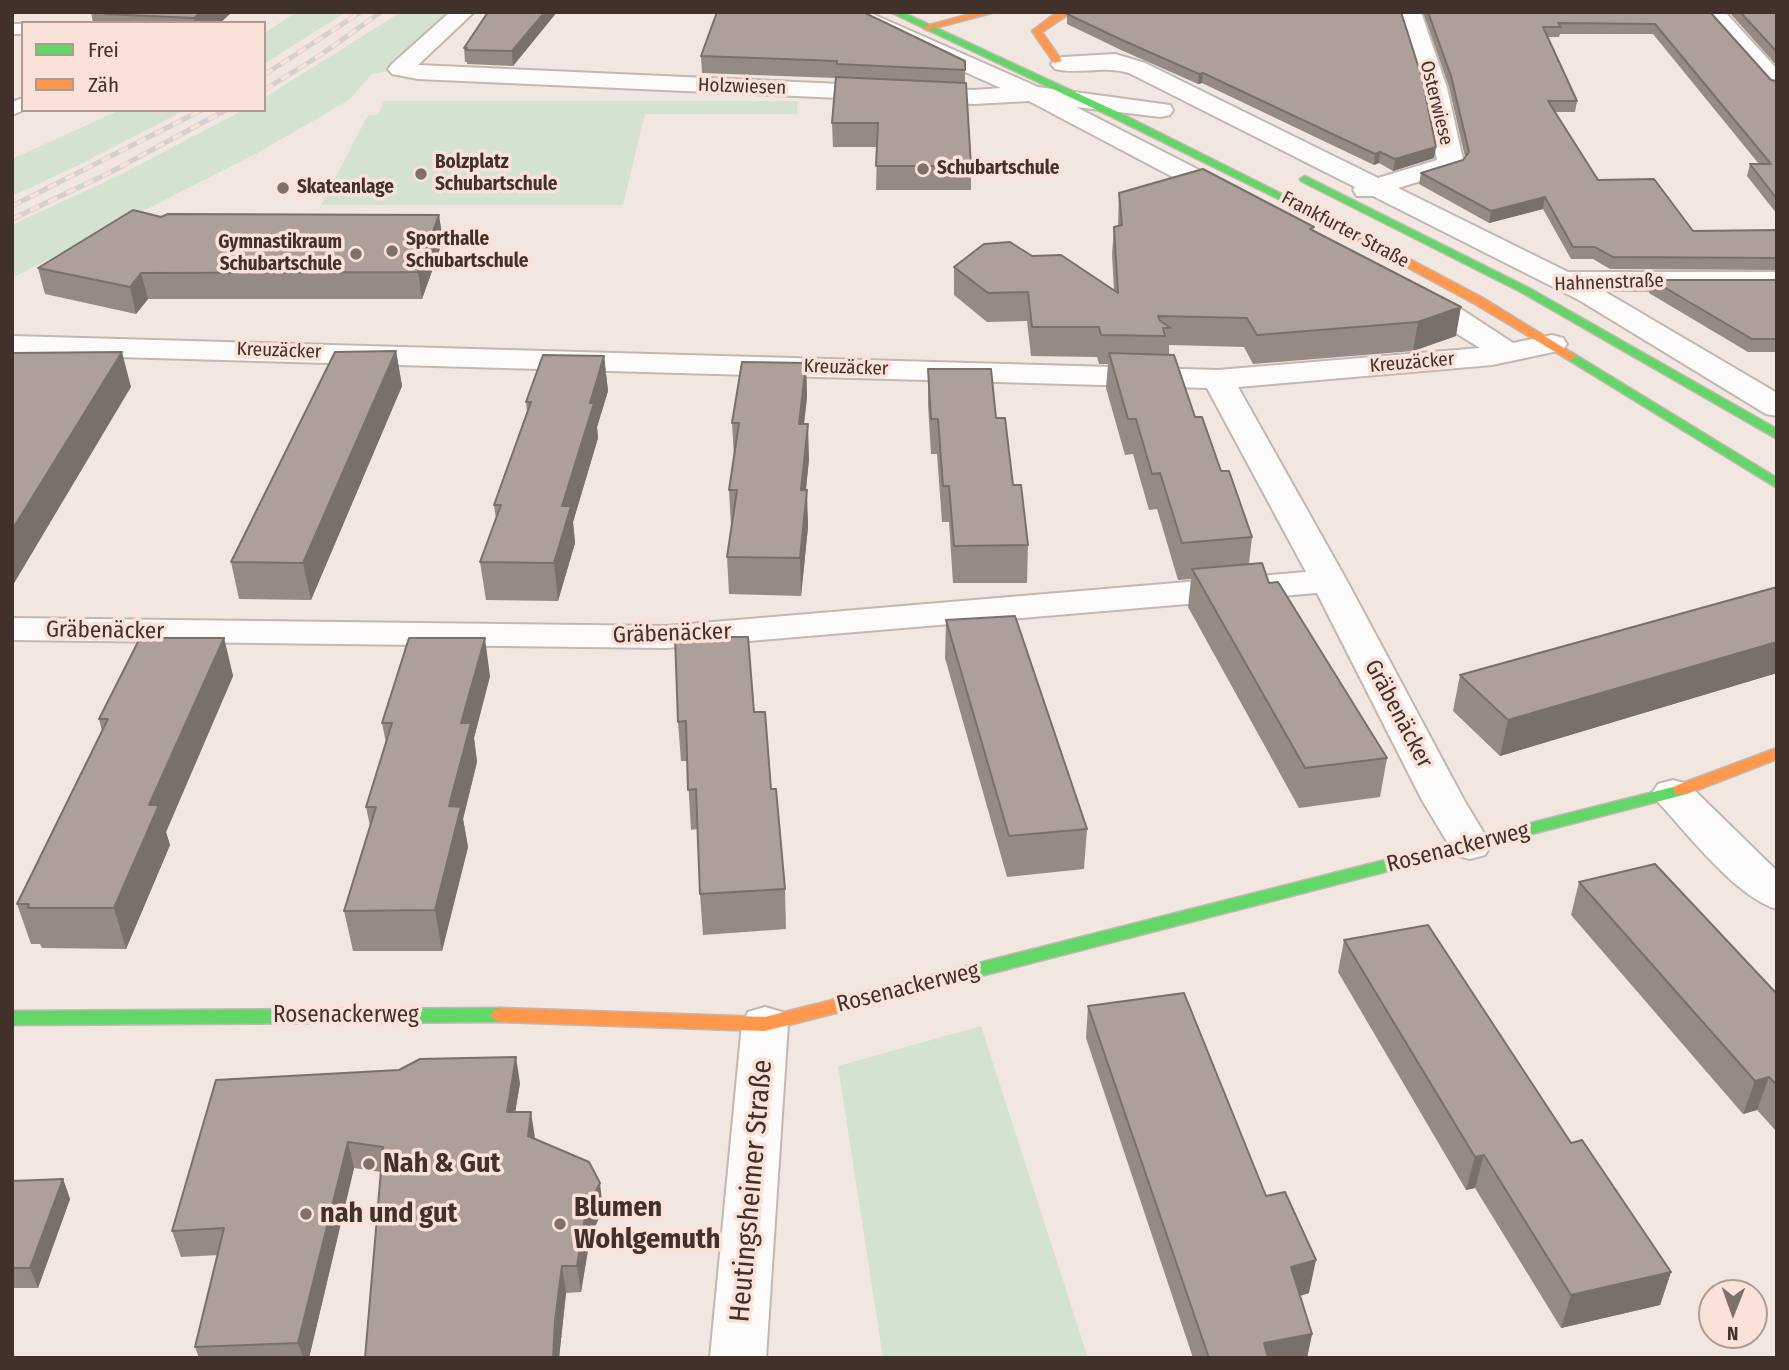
<!DOCTYPE html>
<meta charset="utf-8">
<style>
body{margin:0}
#map{position:relative;width:1789px;height:1370px;overflow:hidden;background:#f2e6e0;font-family:"Fira Sans Condensed",sans-serif}
canvas{display:block}
.frame{position:absolute;inset:0;border:14px solid #40312a;pointer-events:none}
.legend{position:absolute;left:21px;top:21px;width:245px;height:91px;box-sizing:border-box;background:#fae2d8;border:2px solid #b09b92;margin:0;padding:9px 12px;list-style:none;font-size:21px;color:#40312a}
.legend li{display:flex;align-items:center;gap:14px;height:35px}
.legend b{width:35px;border:2px solid #b09b92}
.north{position:absolute;left:1698px;top:1279px;width:70px;height:70px;box-sizing:border-box;background:#fae2d8;border:2px solid #b09b92;border-radius:50%;rotate:181deg;font-size:19px;font-weight:700;line-height:28px;text-align:center;color:#40312a}
.north::after{content:'';display:block;margin:auto;width:24px;height:32px;background:#7e706a;clip-path:polygon(50% 0,100% 100%,50% 72%,0 100%)}
</style>
<div id="map">
<canvas width="1789" height="1370"></canvas>
<div class="frame"></div>
<ul class="legend">
<li><b style="height:9px;background:#63d668"></b>Frei</li>
<li><b style="height:9px;background:#ff974d"></b>Zäh</li>
</ul>
<div class="north">N</div>
</div>
<script>
const c = document.querySelector('canvas').getContext('2d');
c.lineJoin = 'round';
function fillPath(path, color) { c.fillStyle = color; c.fill(path, 'evenodd'); }
function trace(path, color, width, dash) { c.strokeStyle = color; c.lineWidth = width; c.lineCap = dash ? 'butt' : 'round'; c.setLineDash(dash || []); c.stroke(path); }
function drawText(font, color, halo, rows, align = 'center') {
  c.font = font + ' "Fira Sans Condensed",sans-serif'; c.lineWidth = 7; c.setLineDash([]); c.textBaseline = 'middle'; c.strokeStyle = halo; c.fillStyle = color; for (const [text, x, y, turn = 0] of rows) {
    c.save(); c.translate(x, y); c.rotate((+turn || 0) * Math.PI / 180); c.textAlign = isNaN(turn) ? turn : align; if (halo) c.strokeText(text, 0, 0); c.fillText(text, 0, 0); c.restore();
  }
}
fillPath(new Path2D(`
 M 297,12 L 346,12 L 264,64 L 264,33 Z
 M 401,12 L 463,12 L 400,69 L 372,74 L 350,99 L 325,114 L 257,153 L 12,278 L 12,225 L 122,174 L 243,110 L 264,110 L 264,98 Z
 M 384,101 L 798,101 L 797,114 L 645,114 L 623,205 L 321,205 L 368,115 L 378,115 Z
 M 120,110 L 185,110 L 81,164 L 12,196 L 12,159 Z
 M 981,1026 L 1088,1358 L 883,1358 L 838,1066 Z`), '#d4e3cf');
const lane = new Path2D(`
 M 12,24 L 23,24 L 23,34 L 12,34 Z
 M 23,98 L 24,110 L 12,115 L 12,102 Z`);
const street = new Path2D(`
 M 450,12 L 474,12 L 418,65 L 974,90 L 1001,88 L 841,17 L 838,12 L 868,12 L 1038,87 L 1170,105 L 1173,110 L 1170,115 L 1161,117 L 1076,107 L 1240,191 L 1244,197 L 1240,203 L 1231,205 L 1222,203 L 1029,101 L 974,104 L 418,79 L 392,74 L 388,69 L 392,64 Z
 M 1399,12 L 1421,12 L 1447,88 L 1464,164 L 1460,169 L 1398,188 L 1568,272 L 1777,272 L 1777,290 L 1602,290 L 1777,393 L 1777,416 L 1766,414 L 1579,300 L 1373,196 L 1357,196 L 1353,190 L 1355,187 L 1129,73 C 1104,65 1079,75 1055,69 L 1051,64 L 1055,59 L 1063,57 L 1115,54 L 1145,63 L 1378,178 L 1437,160 L 1423,88 Z
 M 1702,12 L 1725,12 L 1777,69 L 1777,90 L 1769,88 Z
 M 1414,286 L 1461,309 L 1513,343 L 1552,335 L 1563,338 L 1567,344 L 1563,350 L 1492,365 L 1238,387 L 1347,581 L 1464,800 L 1491,845 L 1485,855 L 1470,859 L 1455,855 L 1422,800 L 1317,593 L 666,648 L 12,640 L 12,618 L 666,626 L 1306,572 L 1207,388 L 12,354 L 12,336 L 1218,370 L 1480,348 L 1404,301 L 1400,295 L 1404,289 Z
 M 1673,780 L 1688,784 L 1777,871 L 1777,909 C 1736,897 1688,834 1658,802 L 1652,793 L 1658,784 Z
 M 765,1007 L 782,1012 L 788,1024 L 766,1358 L 710,1358 L 742,1024 L 748,1012 Z`);
const fast = new Path2D(`
 M 890,12 L 902,12 L 1120,113 L 1318,212 L 1309,214 L 1112,117 Z
 M 1305,176 L 1529,288 L 1777,429 L 1777,439 L 1521,292 L 1301,181 L 1300,179 Z
 M 1571,352 L 1777,478 L 1777,488 L 1567,359 L 1565,356 Z
 M 1681,785 L 1687,786 L 1689,790 L 1687,794 L 876,1003 L 869,1001 L 867,996 L 869,991 L 876,989 Z
 M 501,1008 L 508,1010 L 511,1015 L 508,1020 L 501,1022 L 12,1025 L 12,1011 Z`);
const slow = new Path2D(`
 M 978,12 L 995,12 L 927,30 L 922,27 Z
 M 1072,12 L 1042,32 L 1062,61 L 1054,63 L 1032,31 L 1056,13 Z
 M 1309,210 L 1317,210 L 1483,298 L 1577,356 L 1571,360 L 1567,359 L 1475,304 L 1309,214 Z
 M 1777,748 L 1777,759 L 1687,794 L 1675,794 L 1673,790 L 1675,786 Z
 M 876,989 L 883,991 L 885,996 L 883,1001 L 765,1031 L 501,1022 L 494,1020 L 491,1015 L 494,1010 L 501,1008 L 765,1017 Z`);
trace(lane, '#c3b7b1', 4);
trace(street, '#c3b7b1', 4);
trace(fast, '#c3b7b1', 3);
trace(slow, '#c3b7b1', 3);
fillPath(lane, '#fdfbfa');
fillPath(street, '#fdfbfa');
fillPath(fast, '#63d668');
fillPath(slow, '#ff974d');
const rail = new Path2D(`
 M 264,75 L 361,12
 M 264,90 L 322,54 L 381,12
 M 12,206 L 202,110
 M 12,219 L 109,173 L 226,110`);
trace(rail, '#d3d0ce', 5);
trace(rail, '#fae2d8', 3.5, [10]);
fillPath(new Path2D(`
 M 91,12 L 232,12 L 220,23 L 93,23 Z
 M 557,12 L 513,66 L 467,64 L 467,62 L 465,62 L 464,48 Z
 M 717,12 L 965,70 L 965,83 L 971,166 L 971,190 L 876,190 L 877,147 L 833,147 L 832,123 L 835,78 L 702,73 L 701,56 Z
 M 1423,12 L 1710,12 L 1771,80 L 1777,81 L 1777,214 L 1747,176 L 1750,164 L 1759,164 L 1653,34 L 1560,34 L 1559,37 L 1548,37 L 1577,101 L 1575,112 L 1555,112 L 1598,180 L 1693,231 L 1777,230 L 1777,270 L 1610,269 L 1593,259 L 1571,259 L 1543,209 L 1489,223 L 1419,184 L 1421,173 L 1463,160 L 1465,157 L 1449,87 Z
 M 1729,12 L 1777,12 L 1777,66 Z
 M 1067,14 L 1434,158 L 1393,171 L 1379,163 L 1374,165 L 1202,83 L 1198,84 L 1121,50 L 1067,24 Z
 M 1119,193 L 1313,231 L 1456,336 L 1413,351 L 1253,364 L 1244,347 L 1169,345 L 1169,355 L 1195,417 L 1252,537 L 1249,564 L 1269,583 L 1387,758 L 1380,797 L 1299,808 L 1188,607 L 1191,579 L 1178,580 L 1157,509 L 1149,510 L 1133,454 L 1125,455 L 1106,388 L 1108,364 L 1099,364 L 1097,357 L 1031,356 L 1027,321 L 987,322 L 954,295 L 954,267 L 1032,256 L 1114,291 L 1112,254 L 1114,227 L 1118,226 Z
 M 161,217 L 443,240 L 422,299 L 148,299 L 136,314 L 45,294 L 38,268 Z
 M 1652,280 L 1777,280 L 1777,352 L 1748,352 L 1649,293 Z
 M 396,351 L 402,386 L 311,600 L 239,599 L 231,562 Z
 M 604,356 L 608,391 L 597,427 L 598,438 L 573,522 L 575,543 L 558,601 L 486,600 L 480,562 L 496,519 L 494,505 L 527,412 L 526,402 Z
 M 806,363 L 807,397 L 804,424 L 809,459 L 806,490 L 808,527 L 801,596 L 729,594 L 727,557 L 731,526 L 729,490 L 734,457 L 732,423 Z
 M 928,369 L 996,418 L 1028,545 L 1027,583 L 953,583 L 949,522 L 942,522 L 937,454 L 931,454 L 928,404 Z
 M 1777,587 L 1777,673 L 1500,756 L 1453,711 L 1460,675 Z
 M 946,620 L 1087,829 L 1084,869 L 1007,877 L 945,658 Z
 M 224,638 L 233,676 L 166,832 L 170,845 L 126,949 L 42,948 L 40,944 L 31,944 L 17,904 L 102,731 L 99,719 Z
 M 490,676 L 474,738 L 477,762 L 463,819 L 468,847 L 442,951 L 353,951 L 344,911 L 370,826 L 366,807 L 386,743 L 382,723 Z
 M 754,712 L 771,789 L 785,889 L 786,929 L 703,935 L 700,894 L 697,829 L 691,830 L 687,761 L 681,761 L 678,722 Z
 M 1579,882 L 1777,994 L 1777,1132 L 1757,1110 L 1743,1114 L 1571,915 Z
 M 1344,940 L 1571,1143 L 1671,1272 L 1660,1305 L 1561,1328 L 1475,1188 L 1466,1190 L 1338,972 Z
 M 1088,1006 L 1266,1196 L 1309,1293 L 1300,1296 L 1312,1334 L 1307,1358 L 1193,1358 L 1086,1038 Z
 M 216,1080 L 520,1083 L 515,1112 L 535,1139 L 603,1209 L 590,1238 L 581,1292 L 566,1293 L 559,1358 L 365,1358 L 381,1172 L 354,1168 L 309,1358 L 199,1358 L 195,1347 L 218,1255 L 181,1257 L 172,1231 Z
 M 63,1179 L 70,1199 L 38,1288 L 12,1288 L 12,1181 Z`), '#958a84');
fillPath(new Path2D(`
 M 201,12 L 232,12 L 220,23 L 194,23 L 194,18 Z
 M 545,12 L 557,12 L 513,66 L 512,51 Z
 M 1203,73 L 1202,83 L 1198,84 L 1199,74 Z
 M 1436,147 L 1434,158 L 1393,171 L 1395,159 Z
 M 1380,152 L 1379,163 L 1374,165 L 1375,154 Z
 M 1545,197 L 1543,209 L 1489,223 L 1491,211 Z
 M 439,215 L 443,240 L 422,299 L 418,272 Z
 M 141,273 L 148,299 L 136,314 L 130,287 Z
 M 1461,307 L 1456,336 L 1413,351 L 1418,322 Z
 M 396,351 L 402,386 L 311,600 L 303,563 Z
 M 122,352 L 131,387 L 13,585 L 12,530 Z
 M 604,356 L 608,391 L 597,427 L 598,438 L 573,522 L 575,543 L 558,601 L 554,563 L 562,506 L 590,403 Z
 M 806,363 L 807,397 L 800,459 L 799,424 Z
 M 808,424 L 809,459 L 802,527 L 801,490 Z
 M 807,490 L 808,527 L 801,596 L 800,558 Z
 M 224,638 L 233,676 L 166,832 L 170,845 L 126,949 L 114,908 L 149,805 Z
 M 485,638 L 490,676 L 474,738 L 477,762 L 463,819 L 468,847 L 442,951 L 435,910 L 461,723 Z
 M 1777,642 L 1777,673 L 1500,756 L 1508,720 Z
 M 516,1057 L 520,1083 L 511,1138 L 507,1112 Z
 M 1769,1077 L 1757,1110 L 1743,1114 L 1755,1081 Z
 M 531,1112 L 535,1138 L 532,1162 L 528,1136 Z
 M 348,1142 L 354,1168 L 309,1358 L 303,1358 L 298,1343 Z
 M 1484,1155 L 1475,1188 L 1466,1190 L 1475,1157 Z
 M 63,1179 L 70,1199 L 38,1288 L 30,1268 Z
 M 600,1183 L 603,1209 L 590,1238 L 581,1292 L 577,1266 L 586,1211 Z
 M 1316,1260 L 1309,1293 L 1285,1300 L 1291,1267 Z
 M 562,1266 L 566,1293 L 559,1358 L 553,1358 L 555,1321 Z
 M 1671,1272 L 1660,1305 L 1561,1328 L 1571,1295 Z
 M 1312,1334 L 1307,1358 L 1262,1358 L 1264,1343 Z`), '#79706c');
const building = new Path2D(`
 M 107,12 L 201,12 L 194,18 L 105,14 Z
 M 488,12 L 545,12 L 512,51 L 466,50 L 467,48 L 464,48 Z
 M 717,12 L 863,12 L 965,61 L 965,70 L 837,64 L 837,61 L 701,56 Z
 M 1069,12 L 1401,12 L 1422,78 L 1436,147 L 1395,159 L 1380,152 L 1375,154 L 1203,73 L 1199,74 L 1122,40 L 1067,14 Z
 M 1428,12 L 1710,12 L 1771,80 L 1777,81 L 1777,199 L 1750,164 L 1771,164 L 1655,24 L 1558,23 L 1561,27 L 1543,27 L 1577,101 L 1548,101 L 1598,180 L 1654,179 L 1693,231 L 1777,230 L 1777,258 L 1613,257 L 1595,247 L 1573,247 L 1545,197 L 1491,211 L 1421,173 L 1463,160 L 1469,152 L 1451,76 Z
 M 1740,12 L 1777,12 L 1777,52 Z
 M 836,77 L 966,83 L 971,166 L 876,166 L 878,123 L 832,123 Z
 M 1203,169 L 1314,227 L 1310,229 L 1461,307 L 1418,322 L 1257,335 L 1247,318 L 1158,316 L 1160,321 L 1171,328 L 1163,328 L 1165,336 L 1101,335 L 1099,327 L 1032,327 L 1028,292 L 988,293 L 954,267 L 984,244 L 1010,242 L 1032,256 L 1061,255 L 1118,293 L 1114,227 L 1122,225 L 1119,193 Z
 M 133,210 L 161,217 L 168,214 L 439,215 L 418,272 L 141,273 L 130,287 L 38,268 Z
 M 1652,280 L 1777,280 L 1777,339 L 1752,339 Z
 M 396,351 L 303,563 L 231,562 L 335,352 Z
 M 122,352 L 12,530 L 12,353 Z
 M 1109,353 L 1174,355 L 1195,417 L 1202,417 L 1221,471 L 1229,471 L 1252,537 L 1182,543 L 1160,473 L 1152,474 L 1136,419 L 1128,419 Z
 M 543,355 L 604,356 L 590,403 L 594,403 L 562,506 L 571,506 L 554,563 L 480,562 L 501,505 L 494,505 L 531,402 L 526,402 Z
 M 742,362 L 806,363 L 799,424 L 808,424 L 801,490 L 807,490 L 800,558 L 727,557 L 737,490 L 729,490 L 739,423 L 732,423 Z
 M 928,369 L 991,369 L 996,418 L 1005,418 L 1013,485 L 1021,485 L 1028,545 L 954,546 L 949,486 L 943,486 L 938,419 L 931,419 Z
 M 1262,563 L 1269,583 L 1278,582 L 1387,758 L 1305,768 L 1192,569 Z
 M 1777,587 L 1777,642 L 1508,720 L 1460,675 Z
 M 1015,616 L 1087,829 L 1009,836 L 946,620 Z
 M 675,637 L 748,637 L 754,712 L 765,712 L 771,789 L 776,789 L 785,889 L 700,894 L 696,789 L 688,790 L 686,721 L 678,722 Z
 M 140,638 L 224,638 L 149,805 L 159,805 L 114,908 L 28,908 L 29,904 L 17,904 L 108,719 L 99,719 Z
 M 409,638 L 485,638 L 461,723 L 471,723 L 449,806 L 461,807 L 435,910 L 344,911 L 376,807 L 366,807 L 392,723 L 382,723 Z
 M 1655,864 L 1777,994 L 1777,1085 L 1769,1077 L 1755,1081 L 1579,882 Z
 M 1428,925 L 1571,1143 L 1582,1140 L 1671,1272 L 1571,1295 L 1484,1155 L 1475,1157 L 1344,940 Z
 M 1184,993 L 1266,1196 L 1285,1192 L 1316,1260 L 1291,1267 L 1312,1334 L 1264,1343 L 1268,1358 L 1209,1358 L 1088,1006 Z
 M 516,1057 L 507,1112 L 531,1112 L 528,1136 L 589,1162 L 600,1183 L 586,1211 L 577,1266 L 562,1266 L 555,1321 L 553,1358 L 365,1358 L 383,1147 L 348,1142 L 298,1343 L 195,1347 L 224,1228 L 172,1231 L 216,1080 L 399,1070 L 420,1059 Z
 M 63,1179 L 30,1268 L 12,1268 L 12,1181 Z`);
fillPath(building, '#ada09a');
trace(building, '#79706c', 2);
for (const [x, y, r, color] of [
 [923,169,7,"#7e706a"],
 [421,174,7,"#7e706a"],
 [283,188,7,"#7e706a"],
 [392,251,7,"#7e706a"],
 [356,254,7,"#7e706a"],
 [369,1164,7,"#7e706a"],
 [306,1214,7,"#7e706a"],
 [560,1224,7,"#7e706a"]
]) { const dot = new Path2D(); dot.arc(x, y, r, 0, 2 * Math.PI); c.fillStyle = color; c.fill(dot); trace(dot, '#fae2d8', 2.5); }
drawText('19px', '#40312a', '#fae2d8', [
 ["Holzwiesen",742,87,2],
 ["Osterwiese",1436,103,76],
 ["Frankfurter Straße",1345,230,28],
 ["Hahnenstraße",1609,283,-2],
 ["Kreuzäcker",279,351,2],
 ["Kreuzäcker",1412,363,-5],
 ["Kreuzäcker",846,368,2]
]);
drawText('bold 19px', '#40312a', '#fae2d8', [
 ["Bolzplatz",435,163],
 ["Schubartschule",435,185],
 ["Schubartschule",937,169],
 ["Skateanlage",297,188],
 ["Sporthalle",406,240],
 ["Schubartschule",406,262],
 ["Gymnastikraum",342,243,"right"],
 ["Schubartschule",342,265,"right"]
], 'left');
drawText('23px', '#40312a', '#fae2d8', [
 ["Gräbenäcker",105,631,1],
 ["Gräbenäcker",672,634,-2],
 ["Gräbenäcker",1398,714,62],
 ["Rosenackerweg",1458,848,-14],
 ["Rosenackerweg",908,988,-14],
 ["Rosenackerweg",346,1016]
]);
drawText('bold 28px', '#40312a', '#fae2d8', [
 ["Nah & Gut",383,1164],
 ["Blumen",574,1208],
 ["Wohlgemuth",574,1240],
 ["nah und gut",320,1214]
], 'left');
drawText('28px', '#40312a', '#fae2d8', [
 ["Heutingsheimer Straße",752,1191,-85]
]);
</script>
